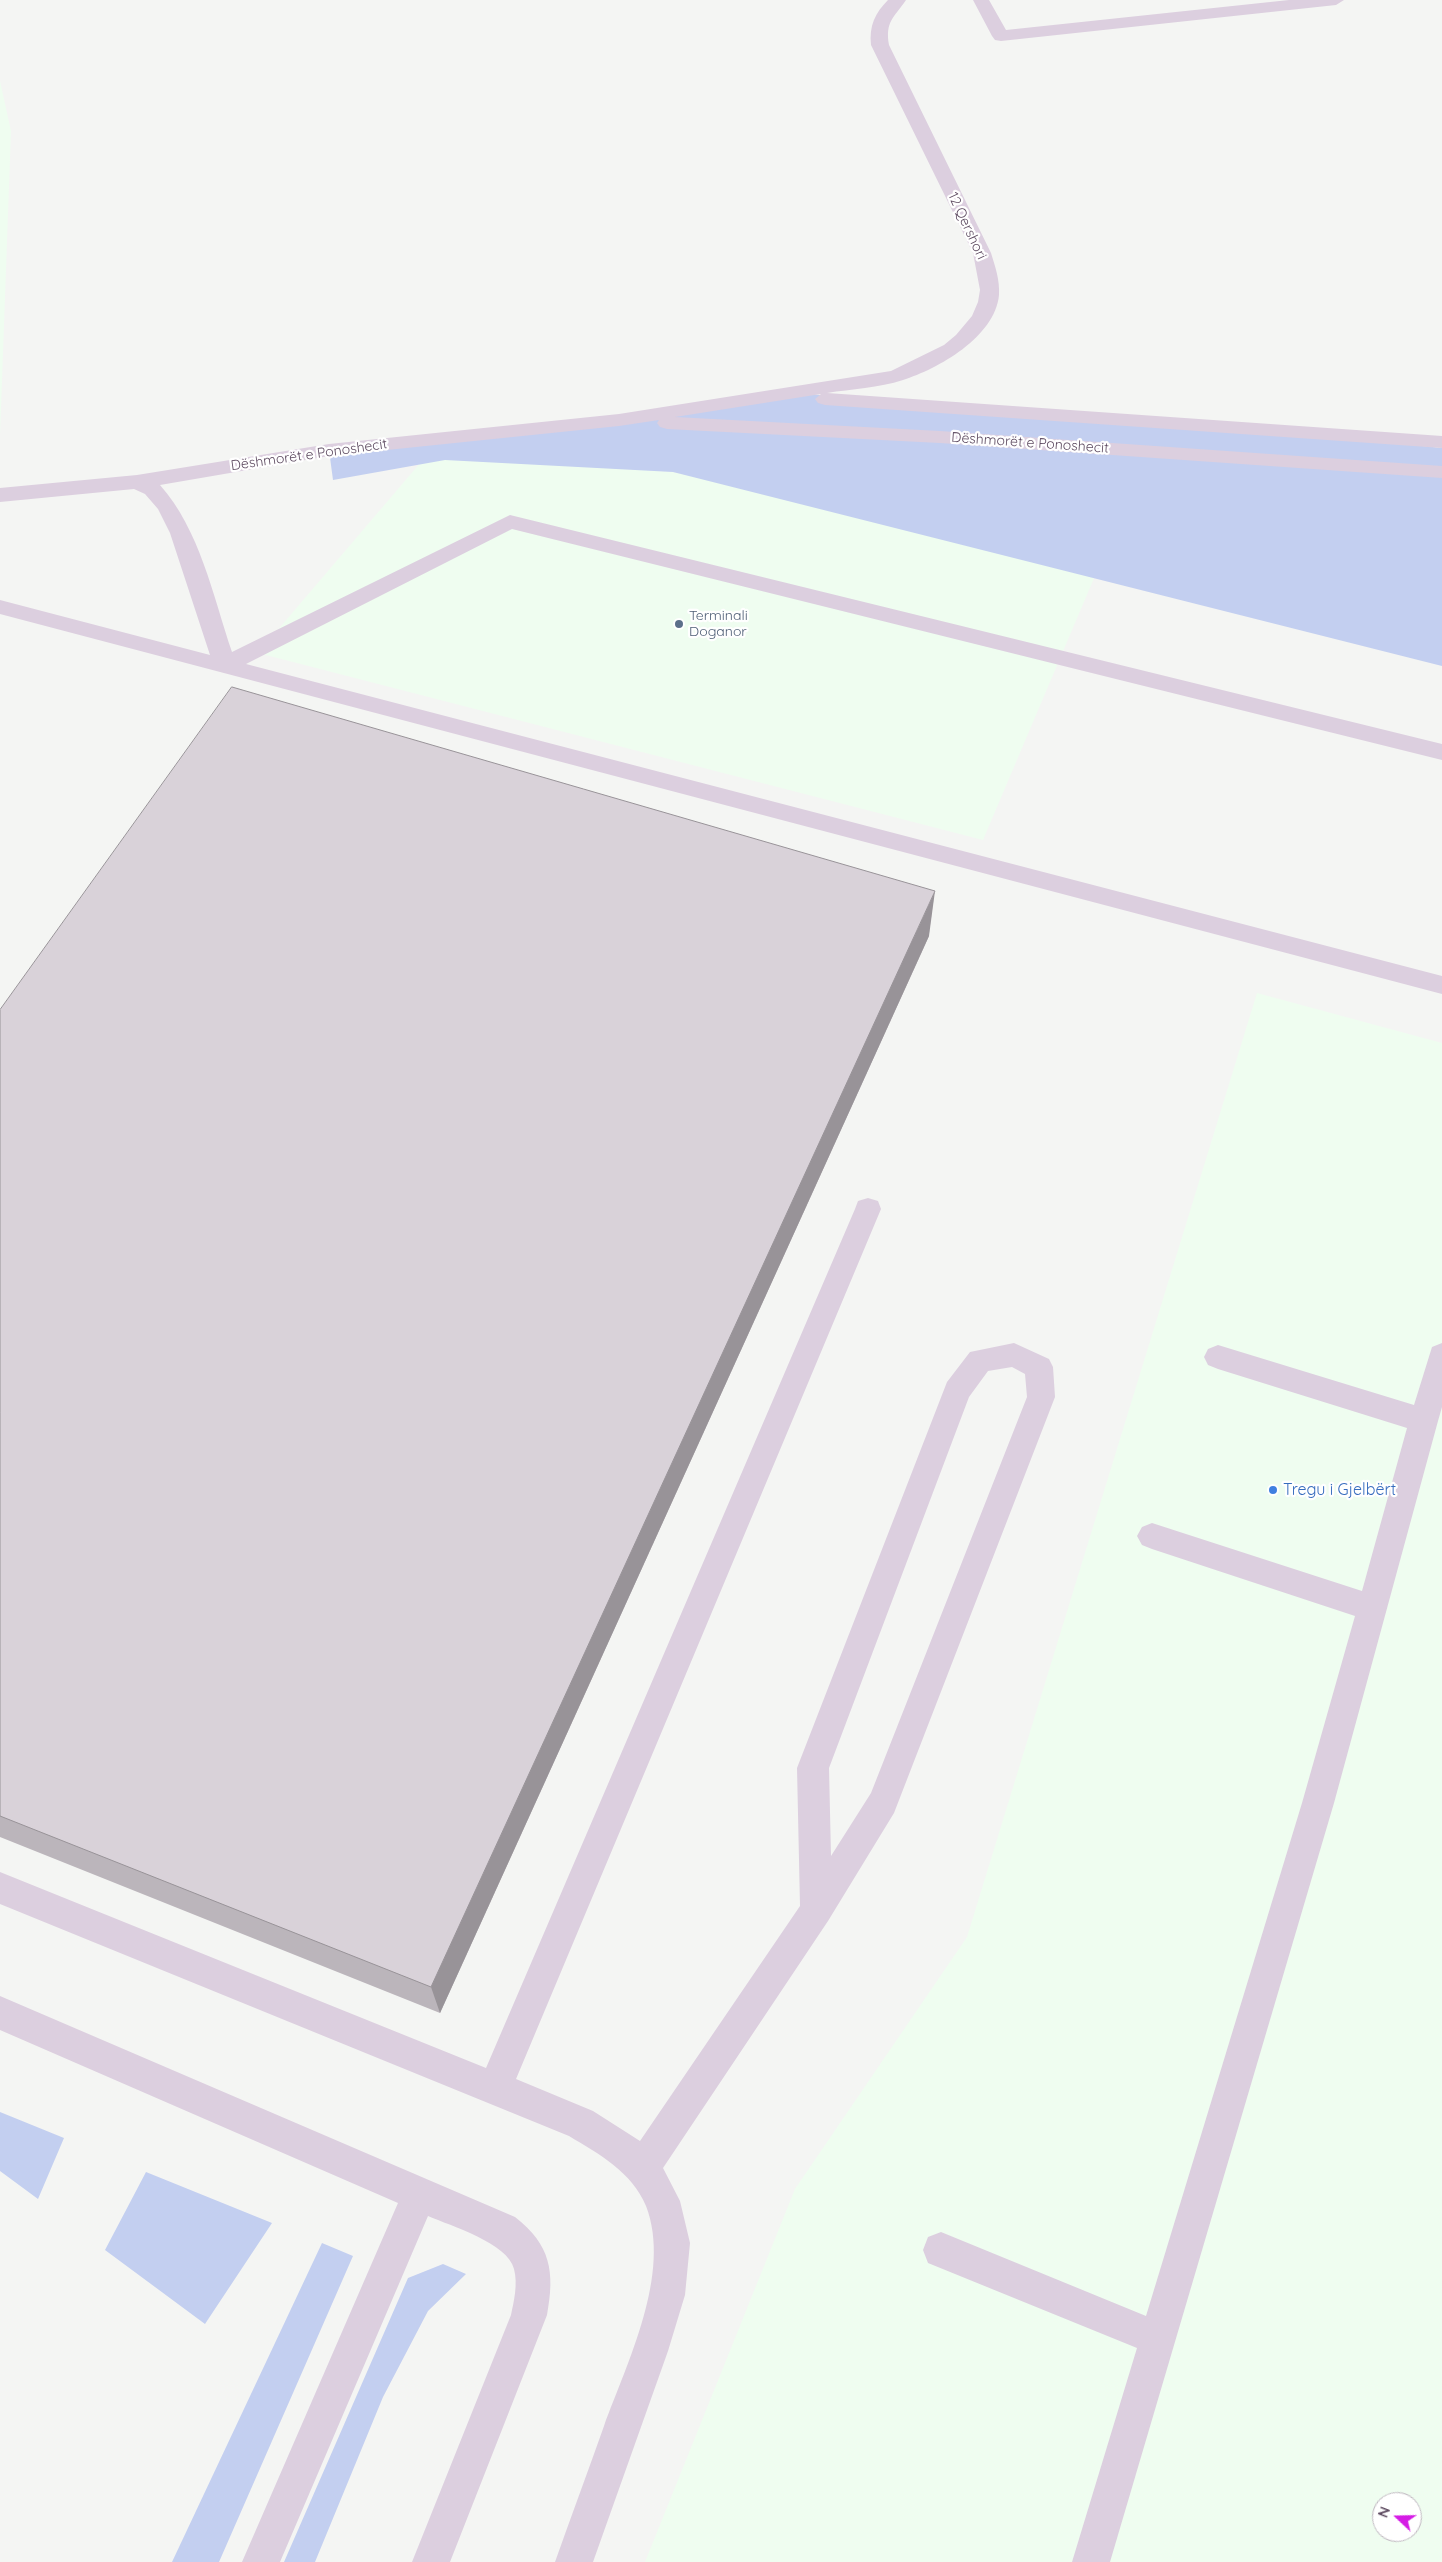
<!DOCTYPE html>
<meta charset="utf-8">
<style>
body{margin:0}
#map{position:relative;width:1442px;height:2562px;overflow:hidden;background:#f4f5f3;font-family:Quicksand,sans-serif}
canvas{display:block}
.north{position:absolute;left:1372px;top:2492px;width:50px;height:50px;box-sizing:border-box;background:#fff;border:1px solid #beb7bf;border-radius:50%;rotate:291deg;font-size:14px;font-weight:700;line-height:20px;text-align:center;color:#5d4a60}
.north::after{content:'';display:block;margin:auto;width:18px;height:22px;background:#d51ce5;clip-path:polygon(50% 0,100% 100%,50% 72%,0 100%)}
</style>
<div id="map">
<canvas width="1442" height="2562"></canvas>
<div class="north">N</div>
</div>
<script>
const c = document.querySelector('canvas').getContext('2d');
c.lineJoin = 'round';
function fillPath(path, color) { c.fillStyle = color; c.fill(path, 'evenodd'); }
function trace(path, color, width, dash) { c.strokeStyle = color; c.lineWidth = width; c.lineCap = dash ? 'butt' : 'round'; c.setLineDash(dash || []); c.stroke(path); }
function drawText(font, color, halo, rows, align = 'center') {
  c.font = font + ' Quicksand,sans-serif'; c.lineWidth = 4.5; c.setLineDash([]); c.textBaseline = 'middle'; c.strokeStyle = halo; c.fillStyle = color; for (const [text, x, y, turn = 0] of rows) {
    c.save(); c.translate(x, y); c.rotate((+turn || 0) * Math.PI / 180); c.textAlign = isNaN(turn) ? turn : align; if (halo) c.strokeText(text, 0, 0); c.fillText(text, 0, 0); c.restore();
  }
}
fillPath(new Path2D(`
 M 0,81 L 11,131 L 0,436 Z
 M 427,455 L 673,472 L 1100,564 L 983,840 L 258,653 Z
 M 1257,993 L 1442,1043 L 1442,2562 L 645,2562 L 795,2189 L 967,1937 ZM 1382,2502 L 1412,2502 L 1412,2532 L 1382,2532 Z`), '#effdf0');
fillPath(new Path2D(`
 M 787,392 L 1224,431 L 1357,439 L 1442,448 L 1442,666 L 673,472 L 445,460 L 333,480 L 329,450 L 619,420 Z
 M 0,2112 L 64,2138 L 38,2199 L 0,2171 Z
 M 146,2172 L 272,2223 L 205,2324 L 105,2250 Z
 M 322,2243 L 353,2256 L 219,2562 L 172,2562 Z
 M 443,2264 L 466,2274 L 428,2311 L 383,2397 L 315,2562 L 284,2562 L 408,2278 Z`), '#c3cff0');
fillPath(new Path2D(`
 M 888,0 L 906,0 C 894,18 885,21 889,45 L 991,253 C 995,266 1000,280 999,295 C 995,337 938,369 903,380 C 879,388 851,389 827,393 L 1442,436 L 1442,448 L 825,405 L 818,403 L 815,399 L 821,394 L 675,417 L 940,431 L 1442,466 L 1442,478 L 940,443 L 667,429 L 660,427 L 657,423 L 659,420 L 619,426 L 329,456 L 160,485 C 200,530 213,596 232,652 L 510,515 L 1442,744 L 1442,760 L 512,529 L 246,664 L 1442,976 L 1442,994 L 0,614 L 0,600 L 210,655 L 170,533 L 158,509 L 145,494 L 134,489 L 0,502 L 0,488 L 137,475 L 329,444 L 619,414 L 891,371 L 944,345 L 956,335 L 972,316 L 978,302 L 980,290 L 973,253 L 871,45 C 869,26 875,13 888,0 Z
 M 973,0 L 989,0 L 1006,30 L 1289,0 L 1344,0 L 1336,5 L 1001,41 L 995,40 L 992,36 Z
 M 868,1198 L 878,1201 L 881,1209 L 516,2079 L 593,2111 L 640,2141 L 800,1906 L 797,1768 L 947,1382 L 970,1352 L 1014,1343 L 1049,1359 L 1053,1367 L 1055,1397 L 894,1813 L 828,1921 L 663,2168 L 680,2201 L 690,2243 L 685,2295 L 668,2351 L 593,2562 L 555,2562 C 571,2517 588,2471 604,2426 C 627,2363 672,2273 646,2206 C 632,2172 599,2154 569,2136 L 0,1904 L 0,1872 L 486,2068 L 855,1209 L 858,1201 ZM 1012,1367 L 1025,1374 L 1027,1397 L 871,1793 L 831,1856 L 829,1768 L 969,1397 L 988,1371 Z
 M 1442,1343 L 1442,1407 L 1438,1421 L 1334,1803 L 1110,2562 L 1072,2562 L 1137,2348 L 928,2263 L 923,2250 L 928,2237 L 941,2232 L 1146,2316 L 1302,1803 L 1355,1616 L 1152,1549 L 1142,1545 L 1137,1536 L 1142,1527 L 1152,1523 L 1362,1591 L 1407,1428 L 1218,1369 L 1208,1365 L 1204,1357 L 1208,1349 L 1218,1345 L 1414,1405 L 1432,1347 Z
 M 0,1996 L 515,2217 C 551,2245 555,2272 547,2315 L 450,2562 L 412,2562 L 511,2315 C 514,2301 518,2284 514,2269 C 508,2243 451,2226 428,2216 L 280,2562 L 242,2562 L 398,2203 L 0,2030 Z`), '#dccfdf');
fillPath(new Path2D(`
 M 929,936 L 440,2013 L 0,1837 L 0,1010 Z`), '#bbb5bb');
fillPath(new Path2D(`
 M 935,891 L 929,936 L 440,2013 L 431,1987 Z`), '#989398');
const building = new Path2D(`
 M 232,687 L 935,891 L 431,1987 L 0,1816 L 0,1010 Z`);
fillPath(building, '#d9d2d9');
trace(building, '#989398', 1);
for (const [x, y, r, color] of [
 [679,624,5,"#5c6f8a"],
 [1273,1490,5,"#3f7fe0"]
]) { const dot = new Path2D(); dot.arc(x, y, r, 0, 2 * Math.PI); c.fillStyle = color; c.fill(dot); trace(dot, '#fff', 2); }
drawText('14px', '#5d4a60', '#fff', [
 ["12 Qershori",967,226,65],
 ["Dëshmorët e Ponoshecit",1030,443,4],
 ["Dëshmorët e Ponoshecit",309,455,-8]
]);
drawText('14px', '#4e5e75', '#fff', [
 ["Terminali",689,616],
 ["Doganor",689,632]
], 'left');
drawText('16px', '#366cbe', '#fff', [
 ["Tregu i Gjelbërt",1283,1490]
], 'left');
</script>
